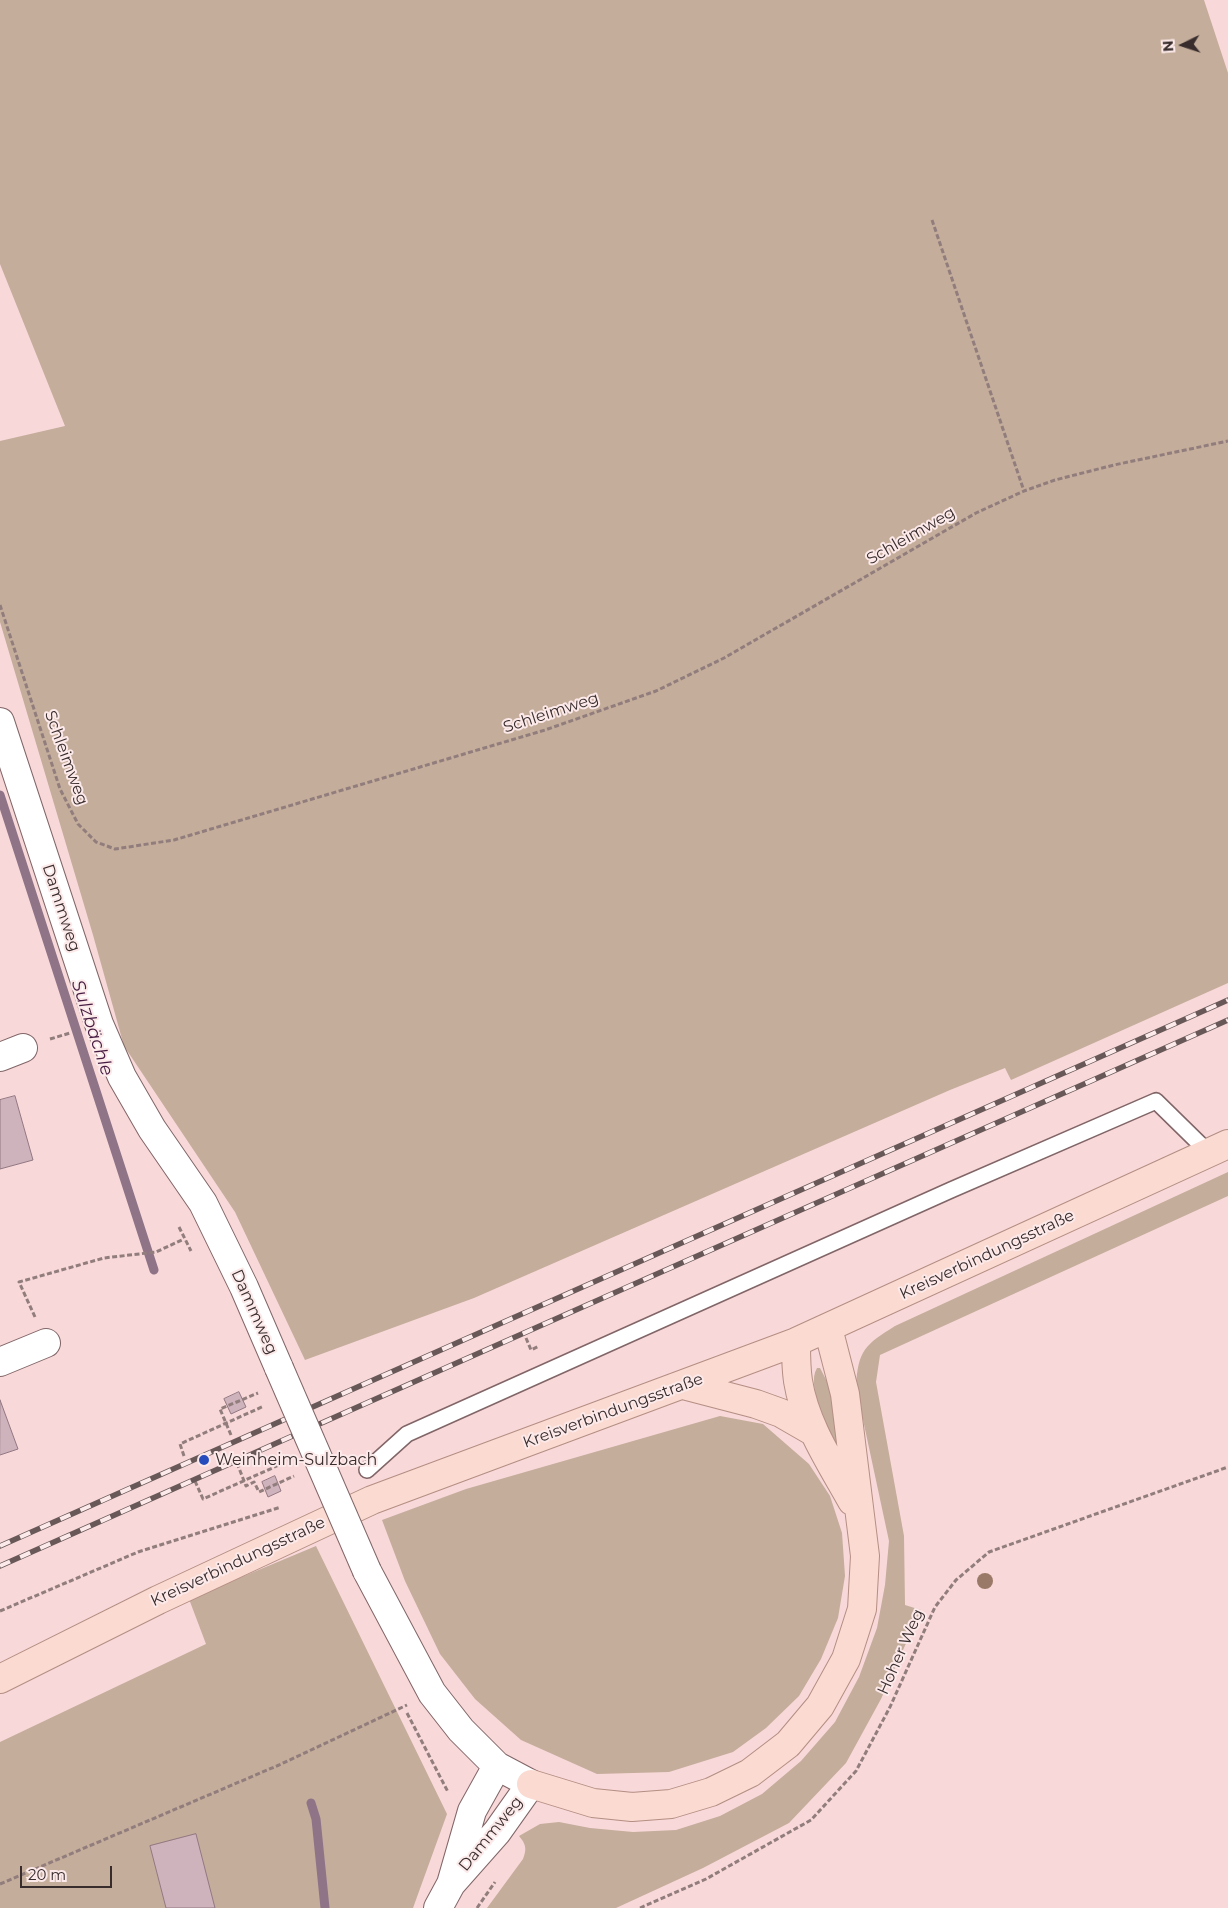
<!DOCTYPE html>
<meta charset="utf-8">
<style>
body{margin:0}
#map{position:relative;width:1228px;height:1908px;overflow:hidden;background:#f8d8d9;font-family:Montserrat,sans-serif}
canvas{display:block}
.north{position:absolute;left:1158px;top:20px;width:50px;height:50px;-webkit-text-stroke:4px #fce9e9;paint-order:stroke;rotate:266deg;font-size:14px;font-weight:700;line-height:20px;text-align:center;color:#382c2c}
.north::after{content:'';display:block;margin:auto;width:18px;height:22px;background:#382c2c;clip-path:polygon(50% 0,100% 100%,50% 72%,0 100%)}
.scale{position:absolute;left:20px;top:1866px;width:92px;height:22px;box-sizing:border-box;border:2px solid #382c2c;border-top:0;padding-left:6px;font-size:15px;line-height:18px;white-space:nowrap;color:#382c2c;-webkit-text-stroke:4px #fce9e9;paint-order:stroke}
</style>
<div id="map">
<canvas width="1228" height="1908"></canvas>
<div class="north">N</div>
<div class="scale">20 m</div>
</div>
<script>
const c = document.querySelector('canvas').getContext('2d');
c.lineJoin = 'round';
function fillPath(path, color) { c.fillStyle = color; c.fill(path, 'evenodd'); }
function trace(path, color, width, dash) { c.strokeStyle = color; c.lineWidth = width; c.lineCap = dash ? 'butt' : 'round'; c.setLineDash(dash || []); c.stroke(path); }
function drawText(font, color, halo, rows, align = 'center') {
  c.font = font + ' Montserrat,sans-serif'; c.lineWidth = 4; c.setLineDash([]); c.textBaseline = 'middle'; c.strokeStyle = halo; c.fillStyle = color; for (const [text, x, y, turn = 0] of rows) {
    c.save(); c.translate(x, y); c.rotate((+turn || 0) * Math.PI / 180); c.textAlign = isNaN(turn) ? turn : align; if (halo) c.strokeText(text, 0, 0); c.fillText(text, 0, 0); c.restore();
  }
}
fillPath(new Path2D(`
 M 0,0 L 1204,0 L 1228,73 L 1228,983 L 1011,1080 L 1005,1068 L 950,1090 L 474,1298 L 305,1360 L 235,1212 L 124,1046 L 93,935 L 0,622 L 0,441 L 65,426 L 0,264 Z
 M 1228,1172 L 1228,1196 L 880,1355 L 876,1382 L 904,1536 L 905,1605 L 921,1610 L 881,1699 L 846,1763 L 789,1823 L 703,1868 L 616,1908 L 487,1908 L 523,1859 C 527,1849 526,1844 519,1836 L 540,1824 L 559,1822 L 590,1828 L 633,1832 L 676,1830 L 720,1816 L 762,1794 L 801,1761 L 835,1722 L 859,1677 L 877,1628 L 885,1585 L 889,1541 L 856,1387 C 858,1350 865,1345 895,1326 Z
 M 817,1368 L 820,1368 L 833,1393 L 839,1454 C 831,1434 805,1387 817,1368 Z
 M 720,1416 L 763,1424 L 809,1464 L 830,1496 L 842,1533 L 845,1576 L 838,1618 L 821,1659 L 799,1696 L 766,1728 L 733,1752 L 669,1772 L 597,1774 L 521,1740 L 475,1699 L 440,1654 L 405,1581 L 382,1520 L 466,1489 Z
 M 316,1546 L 447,1814 L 413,1908 L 0,1908 L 0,1742 L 206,1644 L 189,1599 Z`), '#c4ad9b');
trace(new Path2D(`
 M 0,795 L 154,1270
 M 311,1803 L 316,1819 L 325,1908`), '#8f7488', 9);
const building = new Path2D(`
 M 15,1096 L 33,1160 L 0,1169 L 0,1100 Z
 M 239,1392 L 246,1407 L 231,1414 L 224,1399 Z
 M 0,1400 L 18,1449 L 0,1455 Z
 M 275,1476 L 281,1491 L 268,1497 L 262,1482 Z
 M 196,1834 L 215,1908 L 166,1908 L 150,1846 Z`);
fillPath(building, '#ceb2bc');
trace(building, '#927882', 1);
const service = new Path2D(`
 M 367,1470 L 407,1434 L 951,1190 L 1156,1101 L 1208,1152`);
const minor = new Path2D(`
 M 0,722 L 99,1024 L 122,1077 L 152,1129 L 203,1203 L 244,1287 L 279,1368
 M 0,1057 L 23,1048
 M 0,1362 L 46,1343
 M 367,1571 L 432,1693 L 461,1730 L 497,1766 L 531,1784 L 497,1832 L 451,1884
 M 438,1908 L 451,1884 L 472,1811 L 497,1766`);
const primary = new Path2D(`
 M 796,1342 C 796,1355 796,1368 798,1381 C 805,1425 831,1463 852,1501
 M 683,1385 L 756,1404 L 781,1413 L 814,1432
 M 0,1679 L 158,1600 L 372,1500 L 796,1342 L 1228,1144
 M 531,1784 L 593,1803 L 632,1807 L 671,1804 L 711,1792 L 750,1773 L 788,1744 L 820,1706 L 846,1659 L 862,1609 L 865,1556 L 845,1394 L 828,1328`);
trace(service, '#816567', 18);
trace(minor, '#816567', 30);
trace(primary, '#b48e83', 30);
trace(new Path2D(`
 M 932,220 L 1024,491
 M 0,605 L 60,789 L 78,824 L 96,842 L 115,849 L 174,840 L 545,730 L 656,691 L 724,658 L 976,513 L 1024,491 L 1055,480 L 1114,465 L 1228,441
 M 50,1039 L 70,1033
 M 179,1227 L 191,1251
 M 35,1317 L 19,1282 L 104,1258 L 156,1252 L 184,1239
 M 526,1338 L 531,1350 L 539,1346
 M 231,1435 L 220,1409 L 258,1393
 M 184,1456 L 180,1444 L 264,1406
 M 237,1463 L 246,1486 L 254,1482 L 259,1492 L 294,1476
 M 195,1481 L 203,1499 L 288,1461
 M 0,1611 L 138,1552 L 281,1507
 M 407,1713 L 448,1792
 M 0,1884 L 279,1765 L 407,1705
 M 477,1908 L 495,1882
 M 640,1908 L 706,1879 L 811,1820 L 856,1771 L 890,1707 L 935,1607 L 956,1580 L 989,1552 L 1228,1467`), '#927d7d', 3, [5, 2.5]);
trace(service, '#fff', 15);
trace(minor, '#fff', 28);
trace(primary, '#fadad1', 28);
const rail = new Path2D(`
 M 0,1546 L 1228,1000
 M 0,1566 L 1228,1020`);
trace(rail, '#695858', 5.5);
trace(rail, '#fce9e9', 4, [11]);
const minorBridge = new Path2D(`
 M 279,1368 L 367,1571`);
trace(minorBridge, '#816567', 30, []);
trace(minorBridge, '#fff', 28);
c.fillStyle = '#9b7968';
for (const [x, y] of [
 [985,1581]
]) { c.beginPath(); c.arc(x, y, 8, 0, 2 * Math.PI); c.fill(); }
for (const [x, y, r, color] of [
 [204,1460,6,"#274cbb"]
]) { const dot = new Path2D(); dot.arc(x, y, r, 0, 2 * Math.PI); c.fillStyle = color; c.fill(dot); trace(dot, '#fce9e9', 2); }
drawText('16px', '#382c2c', '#fce9e9', [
 ["Schleimweg",911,536,-30],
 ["Schleimweg",551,713,-18],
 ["Schleimweg",66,758,70],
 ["Dammweg",61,908,72],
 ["Kreisverbindungsstraße",987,1255,-25],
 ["Dammweg",254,1312,66],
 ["Kreisverbindungsstraße",613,1411,-20],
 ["Kreisverbindungsstraße",238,1562,-25],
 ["Hoher Weg",901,1652,-66],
 ["Dammweg",491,1834,-51]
]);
drawText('16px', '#382c2c', '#fce9e9', [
 ["Weinheim-Sulzbach",215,1460]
], 'left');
drawText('italic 18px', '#451b41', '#fce9e9', [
 ["Sulzbächle",92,1028,72]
]);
</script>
